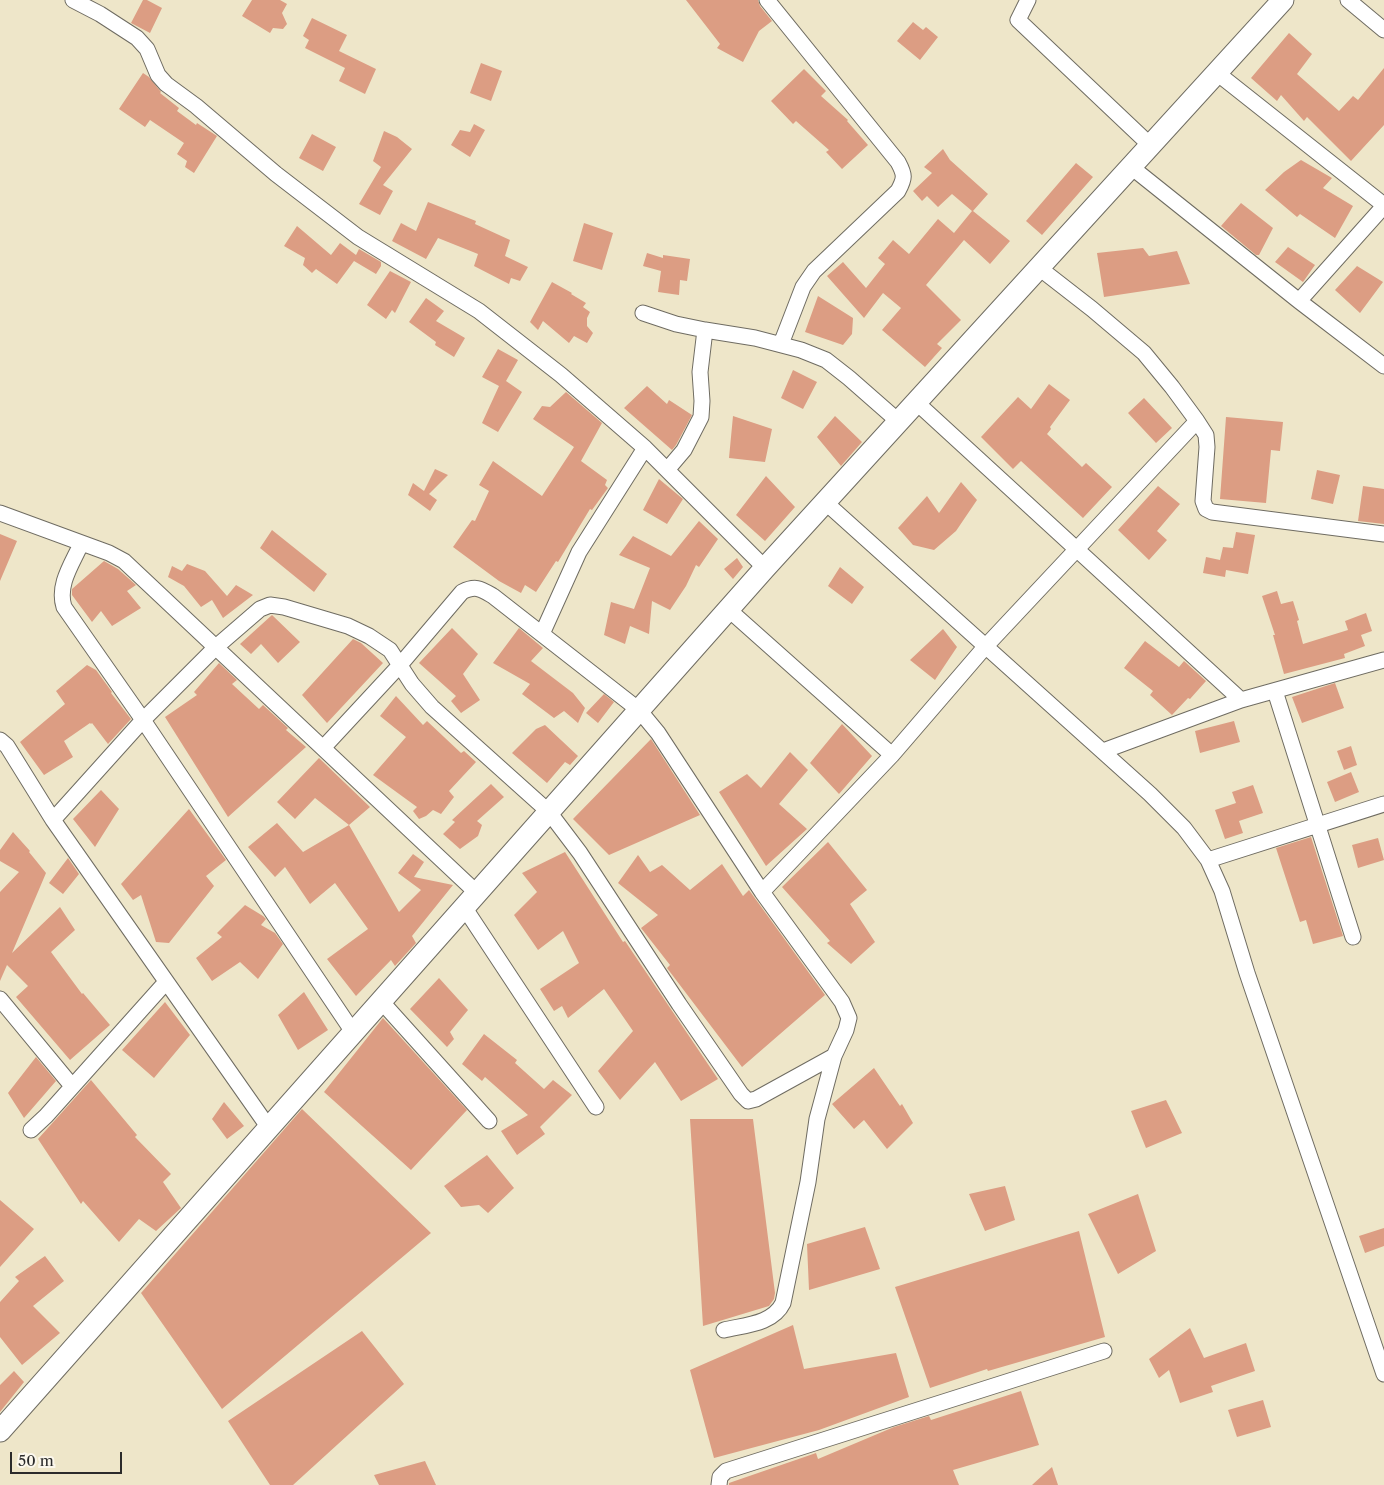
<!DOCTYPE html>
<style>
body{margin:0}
#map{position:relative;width:1384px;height:1485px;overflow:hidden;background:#eee6c9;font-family:"Libre Caslon Text",serif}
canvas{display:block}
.scale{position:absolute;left:10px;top:1452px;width:112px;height:22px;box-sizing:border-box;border:2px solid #2b2b2b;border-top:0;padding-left:6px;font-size:15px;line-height:18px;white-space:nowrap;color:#2b2b2b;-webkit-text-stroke:4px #fbf7ec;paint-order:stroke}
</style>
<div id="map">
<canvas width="1384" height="1485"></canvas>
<div class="scale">50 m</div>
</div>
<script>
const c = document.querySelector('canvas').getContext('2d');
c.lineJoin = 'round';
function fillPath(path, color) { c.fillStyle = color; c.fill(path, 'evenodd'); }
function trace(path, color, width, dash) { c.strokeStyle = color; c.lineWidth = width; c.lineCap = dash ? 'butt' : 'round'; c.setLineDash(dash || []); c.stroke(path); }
fillPath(new Path2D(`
 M 143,0 L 147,0 L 162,8 L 150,33 L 131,23 Z
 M 252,0 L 280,0 L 287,4 L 282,13 L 287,24 L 283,29 L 273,28 L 270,33 L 242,16 Z
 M 686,0 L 758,0 L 760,6 L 772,21 L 759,31 L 743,62 L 717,48 L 720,44 Z
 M 312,18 L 347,35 L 339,51 L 376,69 L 365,94 L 339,81 L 345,68 L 305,48 L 309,40 L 303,36 Z
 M 913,22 L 923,30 L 926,27 L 938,37 L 920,60 L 897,41 Z
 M 1289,33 L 1312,54 L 1297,74 L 1339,111 L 1353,96 L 1358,100 L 1384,68 L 1384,125 L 1351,161 L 1307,117 L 1304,121 L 1281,95 L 1277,101 L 1251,78 Z
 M 481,63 L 502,71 L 491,101 L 470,93 Z
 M 804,69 L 826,91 L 821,96 L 848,120 L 847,121 L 868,145 L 842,169 L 826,152 L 829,150 L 796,121 L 793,124 L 771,101 Z
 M 143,73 L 149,77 L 161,92 L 160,93 L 179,108 L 177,111 L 196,125 L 197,123 L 217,136 L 194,173 L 185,167 L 187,161 L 177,154 L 184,143 L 150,120 L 145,127 L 119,109 Z
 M 474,124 L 485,130 L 470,157 L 451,145 L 460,130 L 470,132 Z
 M 384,131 L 397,137 L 412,149 L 383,185 L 393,191 L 380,215 L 359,204 L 381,167 L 373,161 Z
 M 312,134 L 336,147 L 323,171 L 299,158 Z
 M 943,149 L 950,160 L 988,194 L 973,211 L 1010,241 L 990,264 L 964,240 L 926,285 L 961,320 L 937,344 L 942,348 L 925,367 L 882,330 L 901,308 L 883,293 L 864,318 L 827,276 L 843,262 L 866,288 L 885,264 L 878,258 L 893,240 L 909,254 L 938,219 L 954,233 L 972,211 L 952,194 L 938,207 L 927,196 L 922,201 L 913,191 L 932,173 L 924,167 Z
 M 1301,160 L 1332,178 L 1323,188 L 1353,206 L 1335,238 L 1300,214 L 1297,217 L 1265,190 L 1284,172 Z
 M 1076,163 L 1093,177 L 1042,235 L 1026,221 Z
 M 428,202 L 476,221 L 475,224 L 510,240 L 505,256 L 528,267 L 520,281 L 511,278 L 509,284 L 474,266 L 478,254 L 438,238 L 426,259 L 392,241 L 401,223 L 416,231 Z
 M 1241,203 L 1273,228 L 1259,255 L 1256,255 L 1221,226 Z
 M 584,223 L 613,233 L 602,270 L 573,261 Z
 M 297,226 L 331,255 L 340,243 L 356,255 L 359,249 L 381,262 L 381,266 L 376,274 L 354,261 L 337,284 L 316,269 L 312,273 L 303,265 L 305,258 L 284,246 Z
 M 1288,247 L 1315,265 L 1303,282 L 1275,262 Z
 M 1143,248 L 1149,256 L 1177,251 L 1190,284 L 1104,297 L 1097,253 Z
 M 647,253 L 663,258 L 663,255 L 690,259 L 687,281 L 680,280 L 679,295 L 658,292 L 661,271 L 643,266 Z
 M 1357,266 L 1383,282 L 1360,313 L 1335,290 Z
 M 390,271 L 411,282 L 395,313 L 392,310 L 386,319 L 367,305 Z
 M 552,282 L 572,293 L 571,294 L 586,303 L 583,307 L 590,312 L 587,318 L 587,326 L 593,333 L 587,343 L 574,336 L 569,343 L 543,321 L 538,330 L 530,322 Z
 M 818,296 L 853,318 L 852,334 L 843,345 L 805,332 Z
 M 426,298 L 444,311 L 436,321 L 465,338 L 454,357 L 435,345 L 436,342 L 409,322 Z
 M 498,349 L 518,360 L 506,381 L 522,392 L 498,432 L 482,423 L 499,386 L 482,377 Z
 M 793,370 L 817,382 L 803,409 L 781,398 Z
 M 1049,384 L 1070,400 L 1050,427 L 1051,429 L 1047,434 L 1082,467 L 1086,463 L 1112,487 L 1083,518 L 1021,461 L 1013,469 L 981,437 L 1018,397 L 1031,409 Z
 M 647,386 L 667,404 L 669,400 L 692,415 L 676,445 L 672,450 L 624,408 Z
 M 566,392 L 602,423 L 581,461 L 607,480 L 605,485 L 608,488 L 592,510 L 590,509 L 558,562 L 556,561 L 536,592 L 525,585 L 521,593 L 499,581 L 453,547 L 472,520 L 475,521 L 489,491 L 479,485 L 493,461 L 542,496 L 574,447 L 533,419 L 542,406 L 550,407 Z
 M 1144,398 L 1172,428 L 1156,443 L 1128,413 Z
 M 733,416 L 772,429 L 765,462 L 729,458 Z
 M 835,416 L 862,442 L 841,466 L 817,437 Z
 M 1226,417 L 1283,422 L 1280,451 L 1271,450 L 1266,503 L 1220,499 Z
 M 435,469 L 448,475 L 429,494 L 437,500 L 430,511 L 408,495 L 413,483 L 424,491 Z
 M 1317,470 L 1340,475 L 1333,504 L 1311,499 Z
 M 766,476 L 795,507 L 765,541 L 736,515 Z
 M 659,479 L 683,499 L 667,524 L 643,510 Z
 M 961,482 L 977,500 L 956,531 L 934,550 L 913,545 L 898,528 L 927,496 L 939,513 Z
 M 1158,486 L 1180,504 L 1157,531 L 1167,540 L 1149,560 L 1118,530 Z
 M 1363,486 L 1384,489 L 1384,524 L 1358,521 Z
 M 699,521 L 718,539 L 699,567 L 696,565 L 686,586 L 670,610 L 652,601 L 649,634 L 630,626 L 625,644 L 604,635 L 611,602 L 634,609 L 650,568 L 619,555 L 633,536 L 671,556 Z
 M 272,530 L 327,574 L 314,592 L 260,548 Z
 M 1236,532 L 1255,535 L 1248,574 L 1226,570 L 1225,577 L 1203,573 L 1206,557 L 1220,560 L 1223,547 L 1233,548 Z
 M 0,534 L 17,541 L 0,581 Z
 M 737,558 L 743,567 L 733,579 L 724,569 Z
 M 104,561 L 118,569 L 136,585 L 127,591 L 141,608 L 112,626 L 101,611 L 92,622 L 72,595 L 72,589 Z
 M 187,564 L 205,571 L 227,596 L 236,585 L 253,595 L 223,618 L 212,600 L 201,607 L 184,586 L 168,577 L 172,566 L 182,571 Z
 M 840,567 L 864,587 L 852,604 L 828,586 Z
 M 1277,591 L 1281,604 L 1293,601 L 1299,620 L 1297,621 L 1303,644 L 1348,630 L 1345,621 L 1366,613 L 1372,631 L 1361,635 L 1365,646 L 1344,654 L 1345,658 L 1284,674 L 1273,635 L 1275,635 L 1262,596 Z
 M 272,615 L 300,642 L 278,663 L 261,644 L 251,654 L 240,644 Z
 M 452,628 L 478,654 L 463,674 L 480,700 L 461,713 L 451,701 L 456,696 L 419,663 Z
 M 519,628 L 543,648 L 531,661 L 573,693 L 585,708 L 578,723 L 564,711 L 554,718 L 522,694 L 530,684 L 493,663 Z
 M 943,629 L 957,647 L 935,680 L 910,660 Z
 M 353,639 L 361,643 L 383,663 L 327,723 L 302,695 Z
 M 1145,641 L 1179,667 L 1184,661 L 1206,681 L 1190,699 L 1188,698 L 1172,715 L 1150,695 L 1153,691 L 1124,668 Z
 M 219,663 L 237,680 L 232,684 L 259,709 L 263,705 L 288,728 L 286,730 L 306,747 L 228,817 L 165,717 L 197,695 L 194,692 Z
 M 87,665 L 96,670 L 112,692 L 111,693 L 131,719 L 108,744 L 92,723 L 91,724 L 90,723 L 64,741 L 73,757 L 44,775 L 20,742 L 65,704 L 56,691 Z
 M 1335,683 L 1344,708 L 1302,723 L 1292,697 Z
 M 604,694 L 614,702 L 598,723 L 586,713 Z
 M 396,696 L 423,725 L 427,721 L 461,753 L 464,751 L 476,762 L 449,791 L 454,797 L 441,814 L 433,810 L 426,816 L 419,819 L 413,811 L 417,807 L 373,775 L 406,737 L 380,716 Z
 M 1234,721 L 1240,742 L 1200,753 L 1195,731 Z
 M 842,724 L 872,756 L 839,794 L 810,763 Z
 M 545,725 L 578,756 L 570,765 L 565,762 L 547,783 L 512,753 L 536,729 Z
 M 651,739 L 700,815 L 609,855 L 573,819 Z
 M 1351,746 L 1357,765 L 1344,770 L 1337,751 Z
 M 790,752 L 808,770 L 779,804 L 807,829 L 766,866 L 719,792 L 747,774 L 761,788 Z
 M 319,758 L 370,807 L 349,825 L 315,798 L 295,819 L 277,802 Z
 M 1351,772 L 1359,792 L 1335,802 L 1327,782 Z
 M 491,784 L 504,797 L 477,821 L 482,825 L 478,836 L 460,849 L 443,834 L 455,822 L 452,820 Z
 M 1253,785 L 1263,813 L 1239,821 L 1243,833 L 1225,839 L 1215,810 L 1236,803 L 1232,792 Z
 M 101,790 L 119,809 L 95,847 L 73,819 Z
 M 189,809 L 226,860 L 206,876 L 214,886 L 169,943 L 156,942 L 141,895 L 133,900 L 121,884 Z
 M 277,823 L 303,852 L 349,825 L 399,912 L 421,890 L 398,873 L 413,854 L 424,862 L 414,877 L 453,885 L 412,936 L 416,943 L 395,966 L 391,960 L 356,996 L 327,959 L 368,929 L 335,883 L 310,904 L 285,867 L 275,877 L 248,847 Z
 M 13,832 L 30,851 L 29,852 L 46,873 L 12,953 L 60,907 L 75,930 L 51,952 L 82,994 L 83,993 L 110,1025 L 70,1060 L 16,997 L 28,986 L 7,965 L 0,981 L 0,892 L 19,872 L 0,861 L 0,850 Z
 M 1311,837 L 1343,936 L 1313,944 L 1306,920 L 1300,922 L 1276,848 Z
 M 1378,838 L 1384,860 L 1358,868 L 1352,845 Z
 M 828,842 L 867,890 L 850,904 L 875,942 L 851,964 L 827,943 L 830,941 L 782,887 Z
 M 565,852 L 623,942 L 625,941 L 718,1079 L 681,1101 L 655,1062 L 620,1100 L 598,1071 L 633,1031 L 604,989 L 568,1018 L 562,1006 L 554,1011 L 540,989 L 579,963 L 563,931 L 538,950 L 514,915 L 537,892 L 522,873 Z
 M 638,855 L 650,872 L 662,865 L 690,890 L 722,864 L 743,896 L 749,890 L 825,995 L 742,1067 L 667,968 L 670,965 L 641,928 L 658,915 L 618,883 Z
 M 68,858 L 79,874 L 63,894 L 49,883 Z
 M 245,905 L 263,916 L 266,919 L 261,925 L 275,933 L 283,944 L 258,979 L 240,962 L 212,981 L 196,958 L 222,937 L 217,933 Z
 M 439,978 L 468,1010 L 450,1032 L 454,1039 L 447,1047 L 410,1009 Z
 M 304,992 L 328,1030 L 298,1050 L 278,1015 Z
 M 165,1002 L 190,1035 L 154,1078 L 122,1050 Z
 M 383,1018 L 467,1110 L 411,1170 L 324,1092 Z
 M 484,1034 L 517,1060 L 515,1063 L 544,1089 L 553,1080 L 572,1095 L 540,1127 L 545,1134 L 517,1155 L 501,1131 L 528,1115 L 485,1077 L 482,1081 L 462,1064 Z
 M 36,1057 L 56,1081 L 24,1118 L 8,1093 Z
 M 874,1068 L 900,1106 L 902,1104 L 913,1123 L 887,1149 L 864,1120 L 854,1129 L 832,1104 Z
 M 91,1080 L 137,1135 L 135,1137 L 171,1174 L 163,1182 L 181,1208 L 156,1231 L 139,1219 L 119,1242 L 83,1201 L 81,1204 L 38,1139 Z
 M 1166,1100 L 1182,1133 L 1146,1148 L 1131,1111 Z
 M 224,1102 L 244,1126 L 227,1139 L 212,1119 Z
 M 302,1109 L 431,1233 L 222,1409 L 141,1293 Z
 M 690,1119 L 753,1119 L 775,1293 L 774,1299 L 769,1306 L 703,1326 Z
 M 487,1155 L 514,1188 L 488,1213 L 479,1205 L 461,1207 L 444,1186 Z
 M 1005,1186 L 1015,1220 L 985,1231 L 969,1194 Z
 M 1138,1194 L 1156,1251 L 1118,1274 L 1088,1214 Z
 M 0,1200 L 34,1229 L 0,1267 Z
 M 865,1227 L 880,1269 L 809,1290 L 807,1244 Z
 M 1384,1228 L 1384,1246 L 1365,1253 L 1359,1236 Z
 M 1079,1231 L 1105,1337 L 988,1371 L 987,1369 L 930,1388 L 895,1287 Z
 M 45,1256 L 64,1281 L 33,1306 L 60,1333 L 22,1365 L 0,1337 L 0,1302 L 19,1281 L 15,1277 Z
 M 793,1325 L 804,1369 L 896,1353 L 909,1397 L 819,1430 L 714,1458 L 690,1370 Z
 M 1190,1328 L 1204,1358 L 1246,1343 L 1255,1371 L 1211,1386 L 1213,1392 L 1180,1403 L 1169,1370 L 1159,1378 L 1149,1359 Z
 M 362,1331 L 404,1384 L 293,1485 L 270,1485 L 228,1421 Z
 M 14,1371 L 24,1382 L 0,1412 L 0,1385 Z
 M 1021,1391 L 1039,1445 L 953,1470 L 959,1485 L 729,1485 L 729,1483 L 816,1453 L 818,1459 L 894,1427 L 929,1416 L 931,1420 Z
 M 1263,1400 L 1271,1427 L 1237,1437 L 1228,1410 Z
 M 425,1461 L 436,1485 L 379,1485 L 374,1475 Z
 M 1052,1467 L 1058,1485 L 1032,1485 L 1044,1474 Z`), '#dc9d83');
const street = new Path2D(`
 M 73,0 L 100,14 L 137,38 L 147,49 L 158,75 L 166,84 L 196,106 L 276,174 L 358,237 L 479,311 L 561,375 L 645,448 L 765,568
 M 767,0 L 898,162 C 905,175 905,178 898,191 L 814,271 L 803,287 L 781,344
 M 1028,0 L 1018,20 L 1150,145
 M 1348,0 L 1384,30
 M 1217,73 L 1384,205
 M 1130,166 L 1299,301 L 1384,366
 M 1038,267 L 1092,309 L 1144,353 L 1172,387 L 1197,421 L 1206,435 L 1207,447 L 1203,501 L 1206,509 L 1212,512 L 1384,534
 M 1299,301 L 1384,206
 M 643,313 L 676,324 L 705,330 L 755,338 L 801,350 L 826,360 L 849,378 L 898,421
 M 916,402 L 1241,700
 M 667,470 L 684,450 L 701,417 L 702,401 L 700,372 L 705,330
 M 825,502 L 1150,794 L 1184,828 L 1208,860 L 1222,891 L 1247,973 L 1384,1374
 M 0,513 L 109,553 L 124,561 L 477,893
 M 81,544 C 72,564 57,585 64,607 L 143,720 L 353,1032
 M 728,609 L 892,755
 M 542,634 L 579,552 L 645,448
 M 1275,691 L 1353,937
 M 0,740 L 7,746 L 53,820 L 269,1128
 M 323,748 L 400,665 L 462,592 C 476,585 481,589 493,596 L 639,710 L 658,733 L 762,892 L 842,1002 L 849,1018 L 846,1030 L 834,1056 L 817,1119 L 808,1182 L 783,1303 C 773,1324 745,1325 724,1330
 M 1103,751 L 1241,700 L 1384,660
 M 53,820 L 143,720 L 216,647 L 260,609 L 270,605 L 284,607 L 348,626 L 369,636 L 390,650 L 412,684 L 432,707 L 549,812 L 580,853 L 679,1004 L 741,1094 L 748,1101 L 756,1099 L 834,1056
 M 1208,860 L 1384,804
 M 762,892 L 892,755 L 985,647 L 1197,421
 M 464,907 L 596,1107
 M 0,999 L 72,1086
 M 381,1001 L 489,1121
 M 31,1130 L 46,1116 L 166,982
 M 719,1485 L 720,1477 L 726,1471 L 1104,1351`);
const secondary = new Path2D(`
 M 0,1431 L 765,568 L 1283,0`);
trace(street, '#6f6c62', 17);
trace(secondary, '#6f6c62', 23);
trace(street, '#fff', 15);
trace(secondary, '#fff', 21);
</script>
